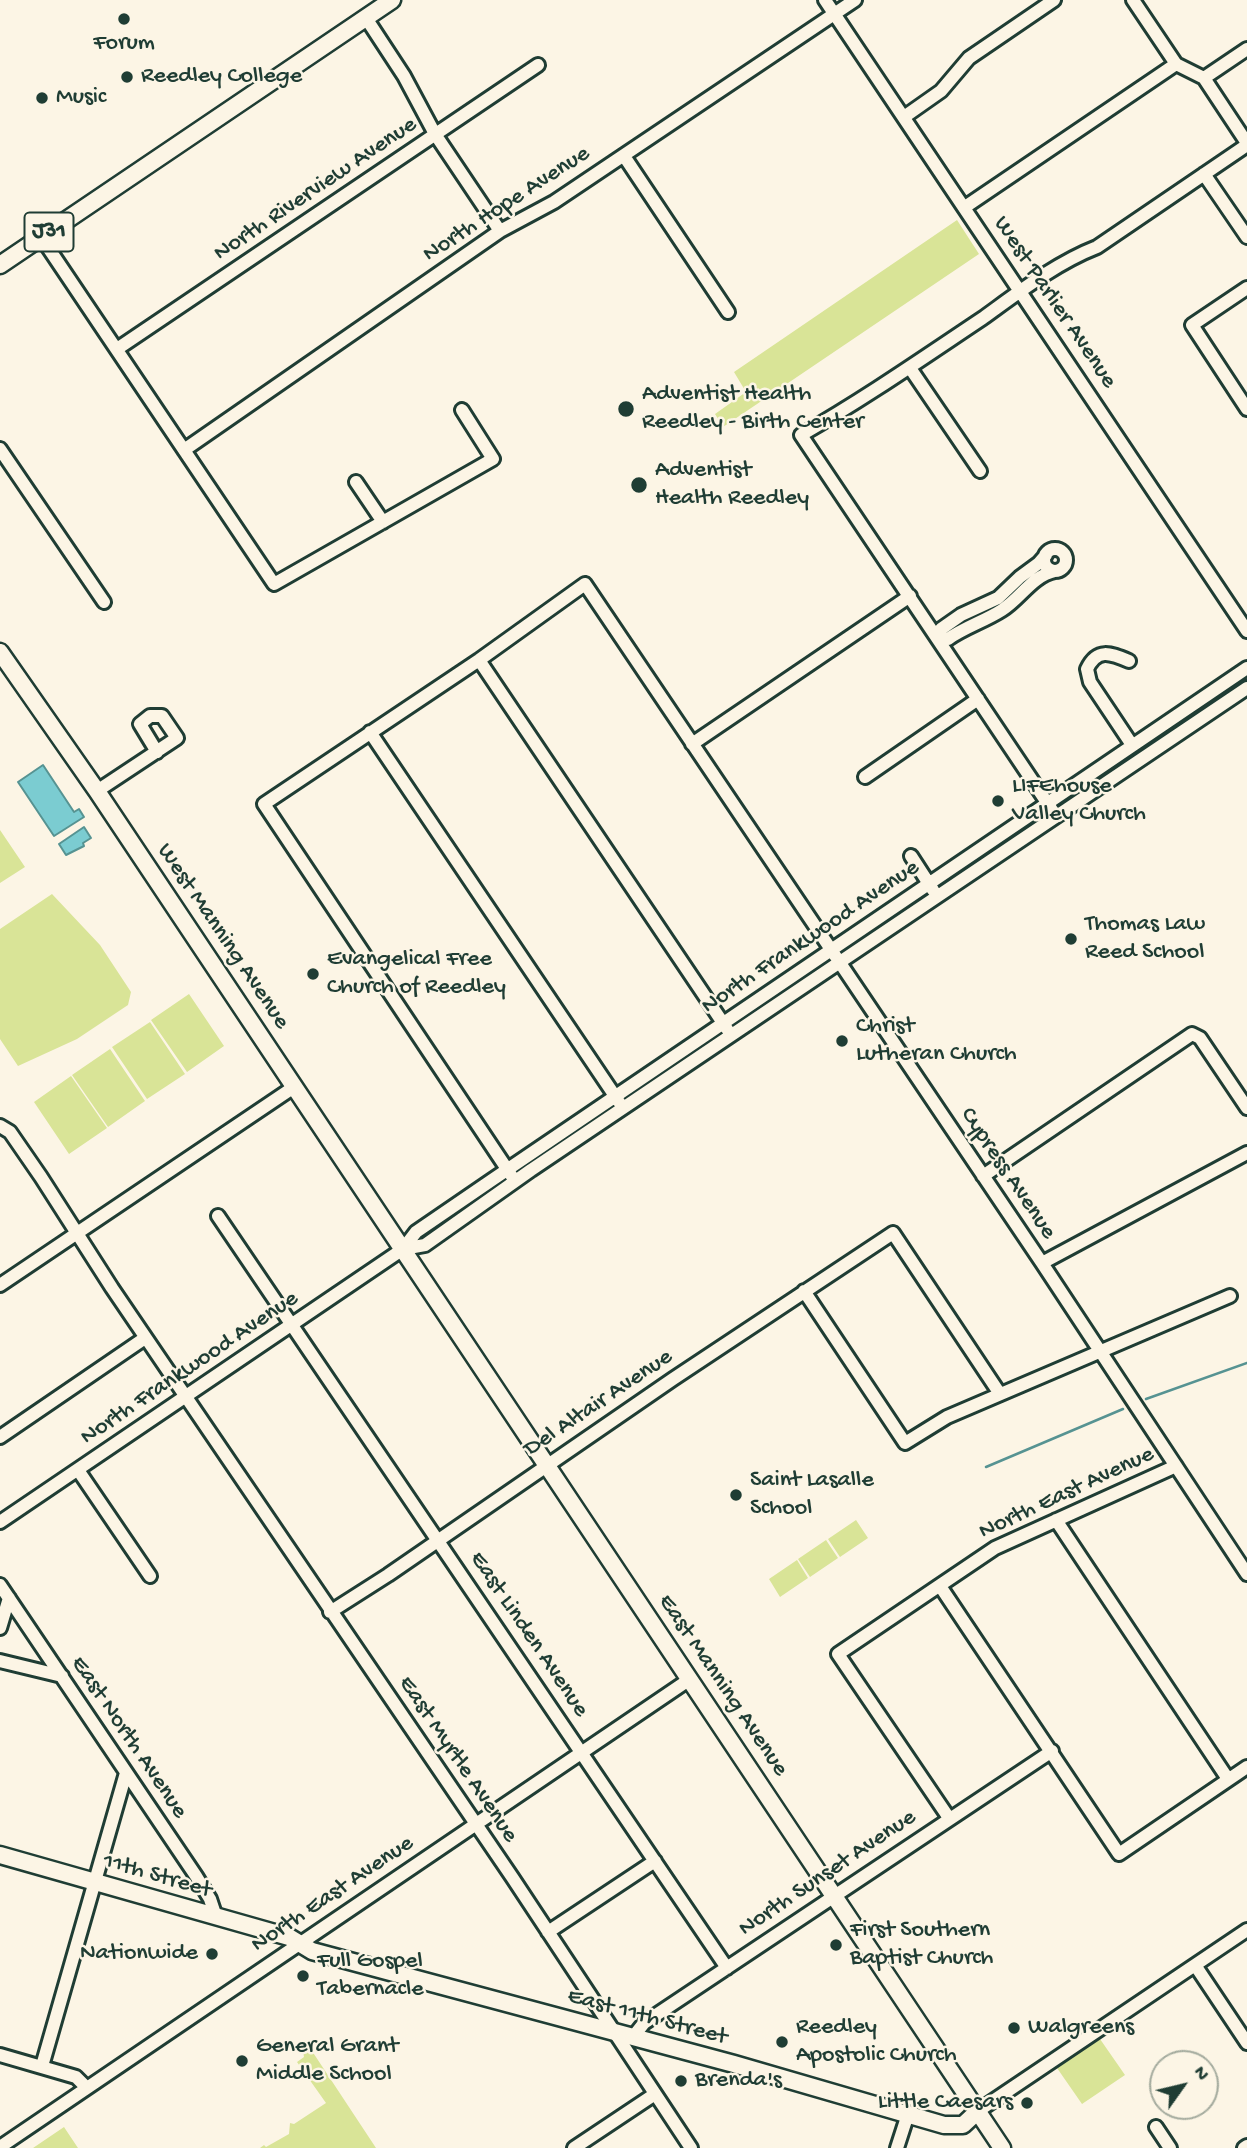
<!DOCTYPE html>
<style>
body{margin:0}
#map{position:relative;width:1247px;height:2148px;overflow:hidden;background:#fcf5e5;font-family:"Gochi Hand",sans-serif}
canvas{display:block}
.north{position:absolute;left:1149px;top:2050px;width:70px;height:70px;box-sizing:border-box;background:#fcf5e5;border:2px solid #a4ab9e;border-radius:50%;rotate:56deg;font-size:19px;font-weight:700;line-height:28px;text-align:center;color:#1f3d34}
.north::after{content:'';display:block;margin:auto;width:24px;height:32px;background:#1f3d34;clip-path:polygon(50% 0,100% 100%,50% 72%,0 100%)}
</style>
<div id="map">
<canvas width="1247" height="2148"></canvas>
<div class="north">N</div>
</div>
<script>
const c = document.querySelector('canvas').getContext('2d');
c.lineJoin = 'round';
function fillPath(path, color) { c.fillStyle = color; c.fill(path, 'evenodd'); }
function trace(path, color, width, dash) { c.strokeStyle = color; c.lineWidth = width; c.lineCap = dash ? 'butt' : 'round'; c.setLineDash(dash || []); c.stroke(path); }
function drawText(font, color, halo, rows, align = 'center') {
  c.font = font + ' "Gochi Hand",sans-serif'; c.lineWidth = 5; c.setLineDash([]); c.textBaseline = 'middle'; c.strokeStyle = halo; c.fillStyle = color; for (const [text, x, y, turn = 0] of rows) {
    c.save(); c.translate(x, y); c.rotate((+turn || 0) * Math.PI / 180); c.textAlign = isNaN(turn) ? turn : align; if (halo) c.strokeText(text, 0, 0); c.fillText(text, 0, 0); c.restore();
  }
}
fillPath(new Path2D(`
 M 957,220 L 979,254 L 723,427 L 715,414 L 746,392 L 734,372 Z
 M 0,830 L 25,867 L 0,883 Z
 M 52,894 L 100,945 L 131,992 L 128,1005 L 77,1039 L 18,1066 L 0,1039 L 0,929 Z
 M 189,994 L 224,1046 L 187,1072 L 151,1020 Z
 M 150,1022 L 185,1074 L 147,1099 L 112,1047 Z
 M 110,1049 L 145,1101 L 108,1127 L 72,1075 Z
 M 71,1076 L 107,1128 L 69,1154 L 34,1102 Z
 M 856,1520 L 868,1538 L 840,1557 L 828,1539 Z
 M 826,1540 L 838,1558 L 810,1577 L 798,1559 Z
 M 797,1560 L 808,1578 L 780,1597 L 769,1579 Z
 M 1100,2039 L 1125,2075 L 1082,2104 L 1057,2068 Z
 M 308,2047 L 310,2048 L 376,2148 L 260,2148 L 264,2145 L 266,2147 L 289,2134 L 290,2123 L 294,2124 L 326,2103 L 297,2062 L 304,2057 L 303,2051 Z
 M 64,2127 L 78,2148 L 33,2148 Z`), '#d9e497');
const water = new Path2D(`
 M 43,765 L 74,812 L 79,809 L 84,817 L 54,836 L 18,782 Z
 M 84,827 L 91,838 L 83,843 L 84,846 L 66,855 L 59,844 Z`);
fillPath(water, '#7bccd1');
trace(water, '#569392', 2);
trace(new Path2D(`
 M 1146,1399 L 1247,1363
 M 986,1467 L 1123,1409`), '#569392', 2.5);
const minor = new Path2D(`
 M 825,0 L 1247,631
 M 1133,0 L 1176,64 L 1204,78 L 1247,143
 M 366,18 L 404,76 L 435,134 L 500,231
 M 1204,78 L 1247,49
 M 904,117 L 941,91 L 969,58 L 1054,0
 M 624,156 L 728,312
 M 1204,174 L 1247,237
 M 965,207 L 1176,64
 M 41,237 L 274,584 L 493,459 L 462,410
 M 1247,288 L 1192,325 L 1247,409
 M 117,349 L 538,65
 M 910,368 L 980,471
 M 0,449 L 104,602
 M 184,450 L 500,231 L 554,202 L 855,0
 M 356,482 L 383,522
 M1044 560a11 11 0 1 1 22 0a11 11 0 1 1-22 0Z
 M 940,637 L 948,639 C 965,627 985,621 1002,610 C 1021,598 1032,576 1055,571
 M 938,639 L 941,629 L 961,615 L 998,598 L 1020,577 L 1039,563 L 1046,555
 M 479,660 L 727,1029
 M 1129,661 C 1110,653 1097,648 1087,669 L 1090,682 L 1132,745
 M 370,732 L 619,1102
 M 692,744 L 910,596
 M 865,777 L 978,699
 M 97,791 L 177,738 L 162,716 L 150,716 L 140,724 L 157,752
 M 1052,810 L 801,435 C 864,399 923,358 983,318 C 1019,292 1056,263 1097,247 L 1247,145
 M 911,856 L 933,890
 M 0,1126 L 10,1132 L 41,1177 L 112,1288 L 512,1877 L 691,2148
 M 983,1176 L 1192,1034 L 1200,1038 L 1247,1108
 M 515,1181 L 264,804 L 479,660 L 585,584 L 1042,1263 L 1247,1574
 M 218,1216 L 727,1968
 M 403,1249 L 425,1245 L 531,1170 L 1247,688
 M 1042,1263 L 1247,1153
 M 0,1285 L 294,1087
 M 804,1291 L 905,1443 L 947,1417 L 1230,1296
 M 0,1437 L 145,1338
 M 78,1470 L 150,1576
 M 1056,1520 L 1228,1779
 M 0,1522 L 403,1249 L 416,1232 L 492,1180 L 1247,668
 M 0,1585 L 196,1876 L 210,1899 L 216,1917
 M 940,1586 L 1119,1854 L 1247,1767
 M 330,1612 L 388,1575 L 673,1379 L 893,1233 L 1000,1394
 M 0,1628 L 9,1598
 M 0,1661 L 62,1676
 M 949,1818 L 838,1654 L 995,1548 L 1176,1466
 M 548,1932 L 655,1861
 M 1195,1965 L 1247,2043
 M 633,2037 L 644,2023 L 1052,1751
 M 0,2055 L 76,2077 L 86,2087
 M 42,2066 L 126,1773
 M 978,2111 L 1247,1930
 M 1156,2127 L 1170,2148
 M 0,2147 L 690,1679
 M 574,2148 L 655,2094
 M 897,2148 L 908,2114
 M 1244,2148 L 1247,2146`);
const major = new Path2D(`
 M 0,265 L 392,0
 M 0,652 L 97,791 L 1002,2148
 M 0,1855 L 289,1937 L 312,1951 L 734,2064 L 944,2125 L 963,2125 L 978,2111`);
trace(minor, '#1f3d34', 18);
trace(major, '#1f3d34', 21);
trace(minor, '#fcf5e5', 12);
trace(major, '#fcf5e5', 16);
for (const [x, y, r, color] of [
 [124,19,7,"#1f3d34"],
 [127,77,7,"#1f3d34"],
 [42,98,7,"#1f3d34"],
 [626,409,9,"#1f3d34"],
 [639,485,9,"#1f3d34"],
 [998,801,7,"#1f3d34"],
 [1071,939,7,"#1f3d34"],
 [313,974,7,"#1f3d34"],
 [842,1041,7,"#1f3d34"],
 [736,1495,7,"#1f3d34"],
 [836,1945,7,"#1f3d34"],
 [212,1954,7,"#1f3d34"],
 [303,1976,7,"#1f3d34"],
 [1014,2028,7,"#1f3d34"],
 [782,2042,7,"#1f3d34"],
 [242,2061,7,"#1f3d34"],
 [681,2081,7,"#1f3d34"],
 [1027,2103,7,"#1f3d34"]
]) { const dot = new Path2D(); dot.arc(x, y, r, 0, 2 * Math.PI); c.fillStyle = color; c.fill(dot); trace(dot, '#fcf5e5', 2.5); }
for (const [x, y, w] of [
 [49,232,49]
]) { const box = new Path2D(); box.roundRect(x - w / 2, y - 19.5, w, 39, 5); c.fillStyle = '#fcf5e5'; c.fill(box); trace(box, '#1f3d34', 2); }
drawText('bold 23px', '#1f3d34', null, [
 ["J31",49,232]
]);
drawText('24px', '#1f3d34', '#fcf5e5', [
 ["Forum",124,44,"center"],
 ["Reedley College",141,77],
 ["Music",56,98],
 ["Adventist Health",642,395],
 ["Reedley - Birth Center",642,423],
 ["Adventist",655,471],
 ["Health Reedley",655,499],
 ["LIFEhouse",1012,787],
 ["Valley Church",1012,815],
 ["Thomas Law",1085,925],
 ["Reed School",1085,953],
 ["Evangelical Free",327,960],
 ["Church of Reedley",327,988],
 ["Christ",856,1027],
 ["Lutheran Church",856,1055],
 ["Saint Lasalle",750,1481],
 ["School",750,1509],
 ["First Southern",850,1931],
 ["Baptist Church",850,1959],
 ["Nationwide",198,1954,"right"],
 ["Full Gospel",317,1962],
 ["Tabernacle",317,1990],
 ["Reedley",796,2028],
 ["Apostolic Church",796,2056],
 ["Walgreens",1028,2028],
 ["General Grant",256,2047],
 ["Middle School",256,2075],
 ["Brenda's",695,2081],
 ["Little Caesars",1013,2103,"right"]
], 'left');
drawText('24px', '#1f3d34', '#fcf5e5', [
 ["North Riverview Avenue",316,190,-34],
 ["North Hope Avenue",507,205,-33],
 ["West Parlier Avenue",1054,303,56],
 ["West Manning Avenue",222,937,56],
 ["North Frankwood Avenue",811,938,-34],
 ["Cypress Avenue",1007,1174,56],
 ["North Frankwood Avenue",190,1369,-34],
 ["Del Altair Avenue",599,1404,-34],
 ["North East Avenue",1067,1494,-25],
 ["East Linden Avenue",528,1635,56],
 ["East Manning Avenue",722,1686,56],
 ["East North Avenue",128,1738,56],
 ["East Myrtle Avenue",457,1760,56],
 ["North Sunset Avenue",828,1874,-34],
 ["11th Street",157,1877,16],
 ["North East Avenue",333,1895,-34],
 ["East 11th Street",647,2018,15]
]);
</script>
